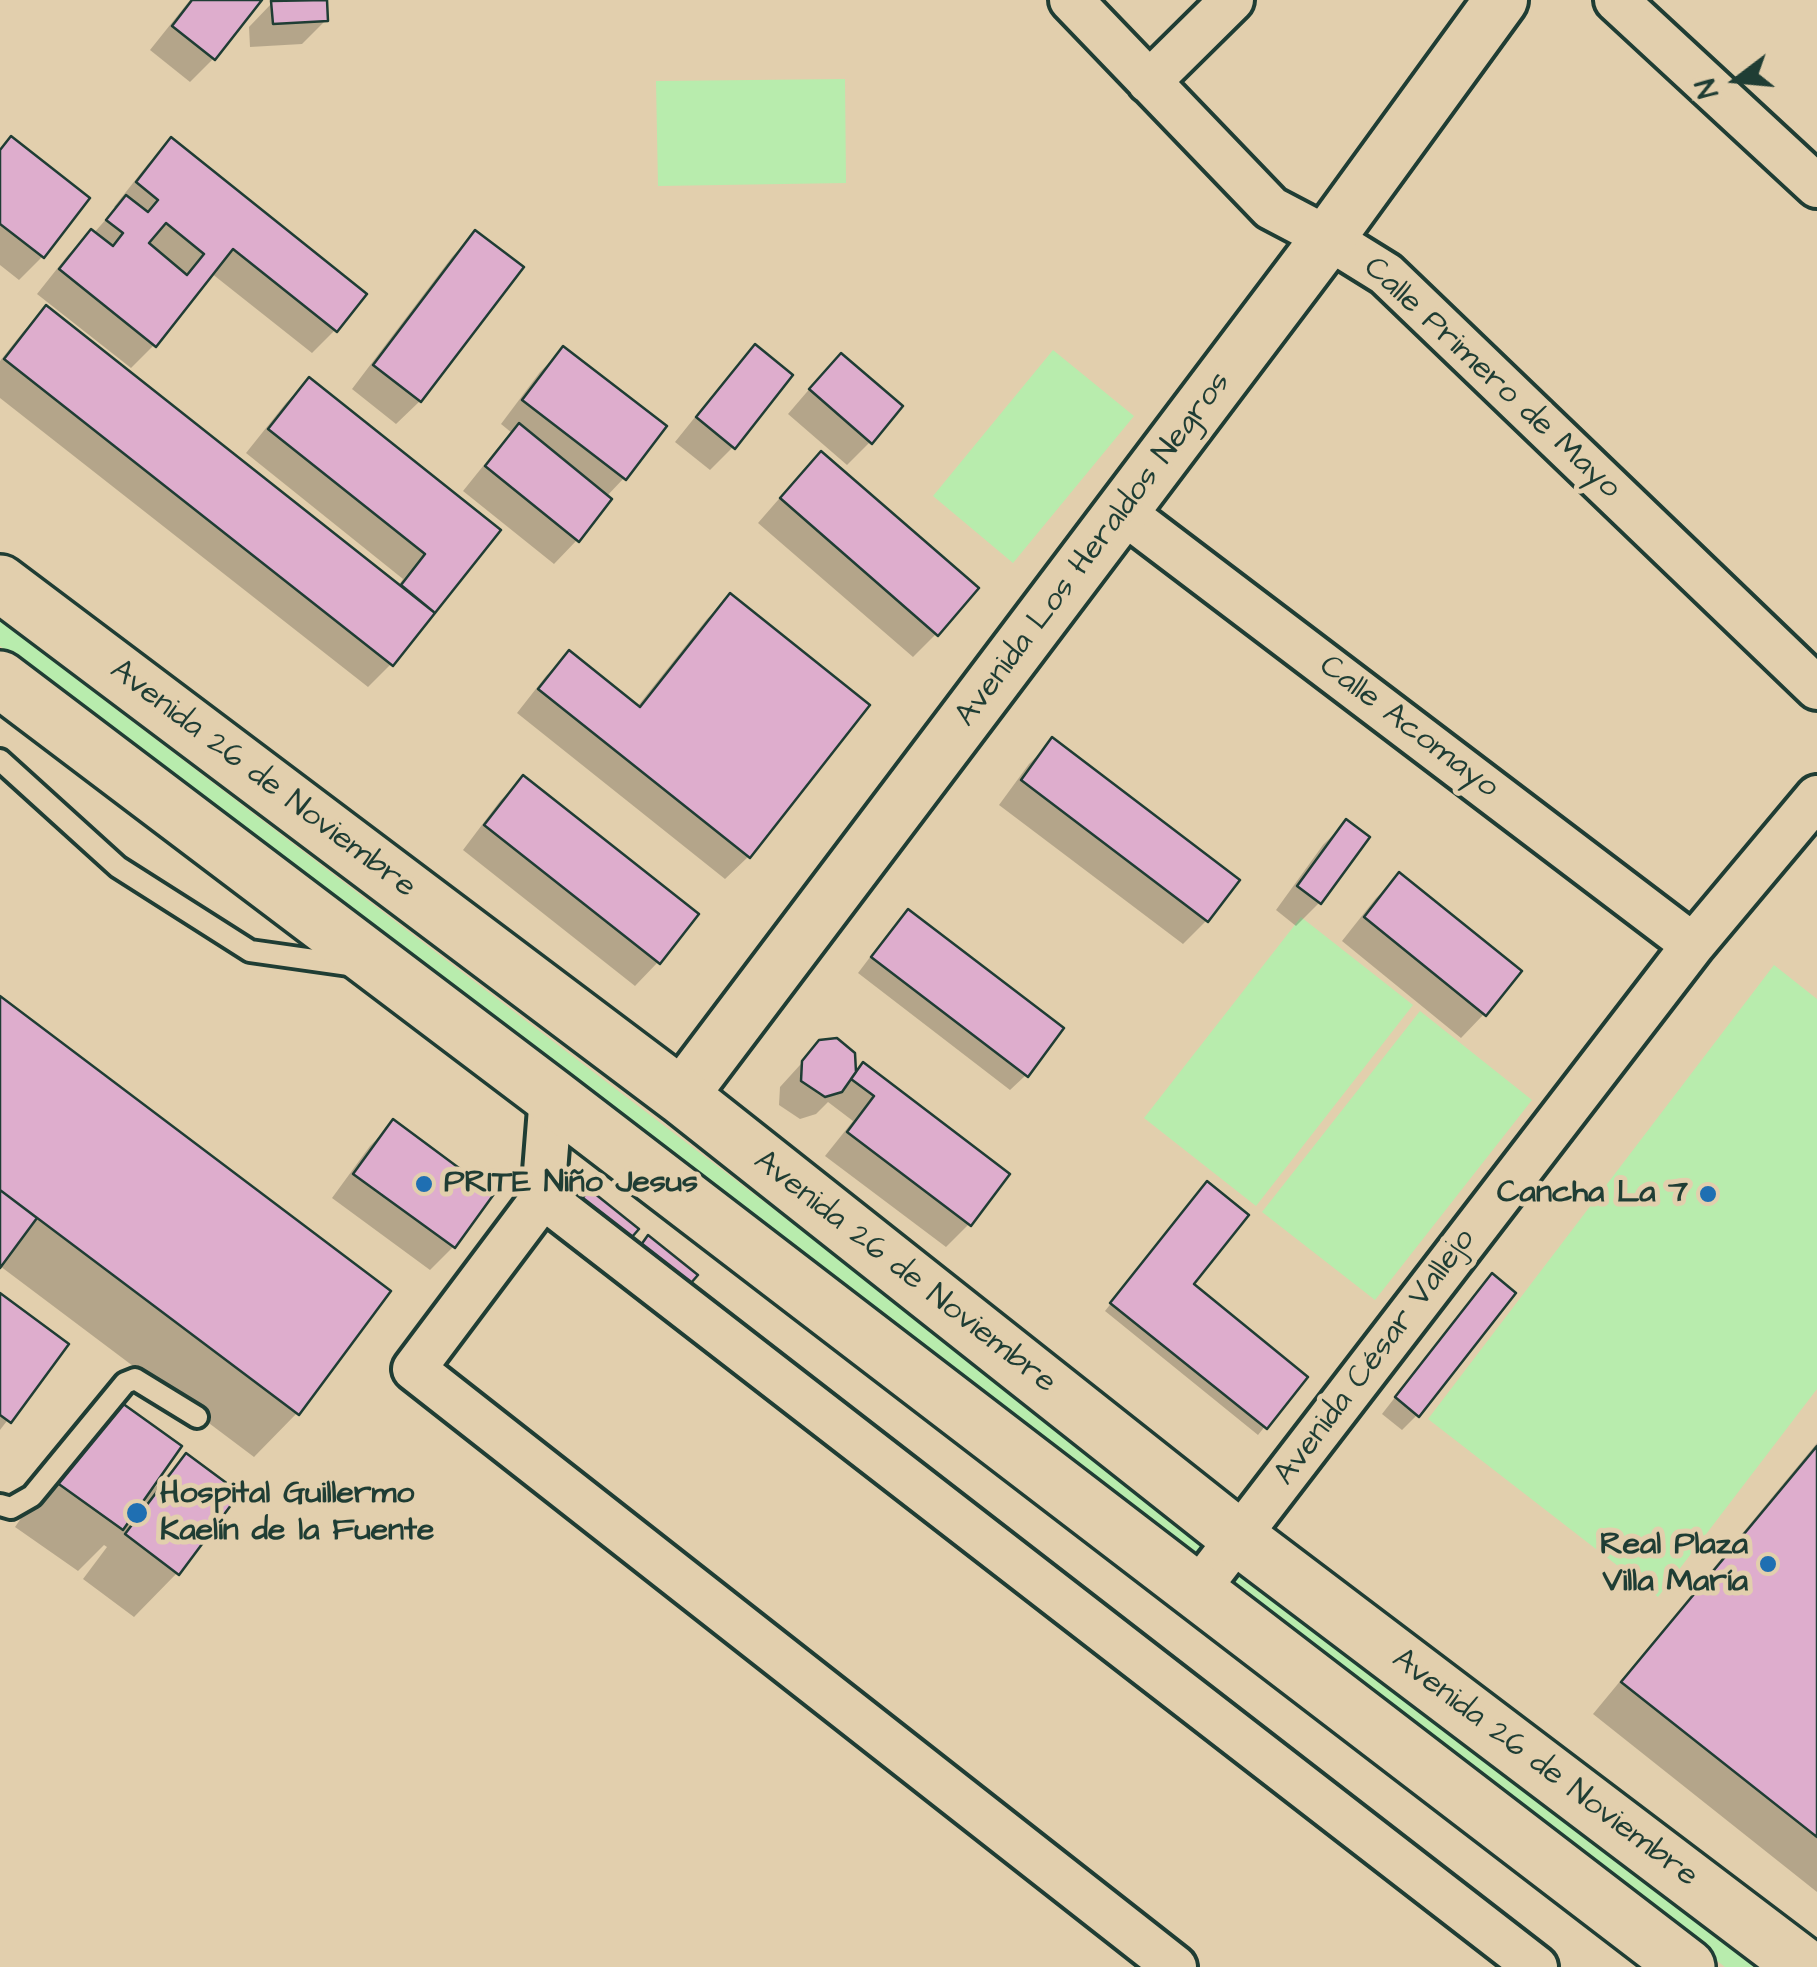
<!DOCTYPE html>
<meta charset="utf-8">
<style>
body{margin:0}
#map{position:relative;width:1817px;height:1967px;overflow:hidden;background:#e2cfad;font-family:"Architects Daughter",sans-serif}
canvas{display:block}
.north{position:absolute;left:1687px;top:30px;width:100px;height:100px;-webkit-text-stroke:8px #e2cfad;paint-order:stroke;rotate:254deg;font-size:28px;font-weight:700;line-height:40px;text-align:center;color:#1f3d34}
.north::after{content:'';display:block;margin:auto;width:35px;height:45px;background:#1f3d34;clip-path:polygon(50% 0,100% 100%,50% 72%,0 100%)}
</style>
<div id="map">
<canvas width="1817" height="1967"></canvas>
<div class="north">N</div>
</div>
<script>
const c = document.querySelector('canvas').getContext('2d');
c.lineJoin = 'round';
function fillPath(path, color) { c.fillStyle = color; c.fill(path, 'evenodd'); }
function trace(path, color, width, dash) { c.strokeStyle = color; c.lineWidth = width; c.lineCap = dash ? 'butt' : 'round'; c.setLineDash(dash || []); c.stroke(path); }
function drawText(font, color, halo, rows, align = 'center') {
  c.font = font + ' "Architects Daughter",sans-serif'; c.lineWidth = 10; c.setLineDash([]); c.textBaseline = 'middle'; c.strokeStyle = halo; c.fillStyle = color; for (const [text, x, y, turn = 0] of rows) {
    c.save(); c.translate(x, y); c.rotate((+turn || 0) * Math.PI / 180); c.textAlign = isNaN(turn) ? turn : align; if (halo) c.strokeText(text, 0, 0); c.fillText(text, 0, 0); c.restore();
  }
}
fillPath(new Path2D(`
 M 845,79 L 846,183 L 658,186 L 656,81 Z
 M 1053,350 L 1134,416 L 1013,563 L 933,496 Z
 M 0,621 L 1771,1967 L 1725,1967 L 0,646 Z
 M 1301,917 L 1413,1005 L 1256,1206 L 1144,1118 Z
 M 1774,965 L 1817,999 L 1817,1389 L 1658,1597 L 1428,1419 Z
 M 1420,1011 L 1532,1100 L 1375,1300 L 1262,1212 Z`), '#b8ecad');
fillPath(new Path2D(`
 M 190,0 L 259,0 L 213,59 L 190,82 L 150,50 Z
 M 272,3 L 326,20 L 302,44 L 250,47 L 249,27 Z
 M 172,140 L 335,330 L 312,353 L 211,273 L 154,345 L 131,368 L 37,294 L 68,255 L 91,232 L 93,234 L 116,208 L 114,207 L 148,164 Z
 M 0,151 L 86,199 L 42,257 L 19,280 L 0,265 Z
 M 475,233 L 420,401 L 396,424 L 352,389 L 452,257 Z
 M 46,309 L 398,586 L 403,579 L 246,453 L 286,403 L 309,380 L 497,530 L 391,664 L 368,687 L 0,398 L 0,361 L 23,332 Z
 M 755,347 L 790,375 L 733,447 L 710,470 L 675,442 L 732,371 Z
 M 563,349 L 624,478 L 606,497 L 577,540 L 554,564 L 463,491 L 496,450 L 512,433 L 501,424 L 540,372 Z
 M 818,379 L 870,442 L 847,465 L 788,414 Z
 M 798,477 L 936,634 L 913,657 L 758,523 Z
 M 730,596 L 749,856 L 725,879 L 517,713 L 546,676 L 569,653 L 637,707 L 707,619 Z
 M 1052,741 L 1237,880 L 1206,921 L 1183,944 L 999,805 L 1029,764 Z
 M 523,778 L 696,915 L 658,962 L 635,986 L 463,850 L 500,801 Z
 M 1346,822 L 1319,903 L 1296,926 L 1276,910 L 1323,845 Z
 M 1400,875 L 1484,1014 L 1461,1038 L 1342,941 L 1376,898 Z
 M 908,912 L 1026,1075 L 1010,1090 L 858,973 L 893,927 Z
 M 0,999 L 297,1413 L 254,1457 L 0,1266 Z
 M 820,1043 L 854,1076 L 864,1066 L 969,1224 L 946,1247 L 825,1156 L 853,1121 L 828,1102 L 816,1114 L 800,1119 L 779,1105 L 780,1087 Z
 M 393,1123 L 491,1194 L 453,1247 L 430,1270 L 332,1198 L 370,1146 Z
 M 1200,1192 L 1190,1285 L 1305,1377 L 1258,1435 L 1105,1311 Z
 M 589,1193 L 636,1229 L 623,1242 L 577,1207 Z
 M 648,1239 L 694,1275 L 682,1288 L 636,1253 Z
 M 1492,1276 L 1417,1415 L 1402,1430 L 1382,1414 L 1477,1292 Z
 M 0,1296 L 65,1345 L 0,1430 Z
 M 1817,1443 L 1817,1892 L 1593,1714 Z
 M 72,1444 L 151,1491 L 186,1456 L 177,1573 L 134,1617 L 83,1579 L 107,1547 L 104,1545 L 78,1571 L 15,1527 Z`), '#0003');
const building = new Path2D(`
 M 192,0 L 262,0 L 215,60 L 172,26 Z
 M 327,0 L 328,21 L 273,24 L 271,1 Z
 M 11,136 L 90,198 L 44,258 L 0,224 L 0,150 Z
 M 171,137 L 367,294 L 337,332 L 233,249 L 156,347 L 59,269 L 91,229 L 113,246 L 123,233 L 106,220 L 126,195 L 148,212 L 158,200 L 136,182 ZM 166,223 L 204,254 L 187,275 L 149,243 Z
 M 475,230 L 524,267 L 421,402 L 373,365 Z
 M 46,305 L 435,613 L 393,666 L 4,359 Z
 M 755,344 L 793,375 L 735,449 L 696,417 Z
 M 563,346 L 667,426 L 626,480 L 522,400 Z
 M 841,353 L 903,406 L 872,444 L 809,389 Z
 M 309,377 L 501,530 L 435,613 L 401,585 L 425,554 L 268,429 Z
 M 519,423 L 612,499 L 579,542 L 485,466 Z
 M 821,451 L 979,588 L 938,636 L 780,498 Z
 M 730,593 L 870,705 L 750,858 L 538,689 L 569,650 L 640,707 Z
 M 1052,737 L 1240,880 L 1208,922 L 1021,780 Z
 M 523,775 L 699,914 L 660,964 L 484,825 Z
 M 1346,819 L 1370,837 L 1321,904 L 1297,886 Z
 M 1399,872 L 1522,971 L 1486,1016 L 1364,917 Z
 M 908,909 L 1064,1028 L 1028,1077 L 871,957 Z
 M 0,996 L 391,1291 L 299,1415 L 0,1190 Z
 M 837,1038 L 855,1053 L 856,1072 L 842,1092 L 825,1097 L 801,1081 L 802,1061 L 819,1040 Z
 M 863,1062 L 1010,1174 L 971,1226 L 847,1132 L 874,1096 L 851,1079 Z
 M 393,1119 L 494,1194 L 455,1248 L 353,1174 Z
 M 1207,1181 L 1249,1215 L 1194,1284 L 1308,1377 L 1267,1429 L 1110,1303 Z
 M 589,1189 L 639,1229 L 632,1237 L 582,1199 Z
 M 0,1190 L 37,1218 L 0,1268 Z
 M 648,1235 L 698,1275 L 691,1283 L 641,1245 Z
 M 1492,1273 L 1516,1293 L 1419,1417 L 1395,1397 Z
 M 0,1293 L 69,1344 L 11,1423 L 0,1415 Z
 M 115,1398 L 182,1446 L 123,1530 L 56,1482 Z
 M 1817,1446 L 1817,1837 L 1621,1682 Z
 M 186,1453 L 240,1493 L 179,1575 L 125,1534 Z`);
fillPath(building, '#deadcd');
trace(building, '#1f3d34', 2.5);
const service = new Path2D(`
 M 0,760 L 118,867 L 250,951 L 356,966
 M 0,1505 L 11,1508 L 32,1496 L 125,1383 L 135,1379 L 197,1417`);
const minor = new Path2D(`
 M 1071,0 L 1271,208 L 1328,238 L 1386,274 L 1817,688
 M 1616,0 L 1817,186
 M 1149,82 L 1232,0
 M 1123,512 L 1693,945
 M 551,1096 L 543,1197 L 414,1369 L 1175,1967
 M 543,1197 L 1536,1967
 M 1197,1591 L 1693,945 L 1817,797`);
const tertiary = new Path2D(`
 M 681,1096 L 1328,238 L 1501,0`);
const secondary = new Path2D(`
 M 0,583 L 681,1096 L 1239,1538 L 1805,1967
 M 0,679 L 551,1096 L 1687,1967`);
trace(service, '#1f3d34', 28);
trace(minor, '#1f3d34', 50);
trace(tertiary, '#1f3d34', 60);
trace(secondary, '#1f3d34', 62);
trace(service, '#e2cfad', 20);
trace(minor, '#e2cfad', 42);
trace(tertiary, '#e2cfad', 52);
trace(secondary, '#e2cfad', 55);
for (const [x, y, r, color] of [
 [424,1184,10,"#1f6fb2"],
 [1708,1194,10,"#1f6fb2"],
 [137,1513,12,"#1f6fb2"],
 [1768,1564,10,"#1f6fb2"]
]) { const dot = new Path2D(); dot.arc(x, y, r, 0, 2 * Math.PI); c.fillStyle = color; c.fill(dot); trace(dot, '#e2cfad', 4); }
drawText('32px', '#1f3d34', '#e2cfad', [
 ["Calle Primero de Mayo",1491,379,43],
 ["Avenida Los Heraldos Negros",1094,550,-53],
 ["Calle Acomayo",1408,728,37],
 ["Avenida 26 de Noviembre",262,780,37],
 ["Avenida 26 de Noviembre",904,1273,38],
 ["Avenida César Vallejo",1376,1358,-53],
 ["Avenida 26 de Noviembre",1544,1769,37]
]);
drawText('bold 32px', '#1f3d34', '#e2cfad', [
 ["PRITE Niño Jesus",444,1184],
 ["Cancha La 7",1688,1194,"right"],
 ["Hospital Guillermo",160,1495],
 ["Kaelín de la Fuente",160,1532],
 ["Real Plaza",1748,1546,"right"],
 ["Villa María",1748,1583,"right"]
], 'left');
</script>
